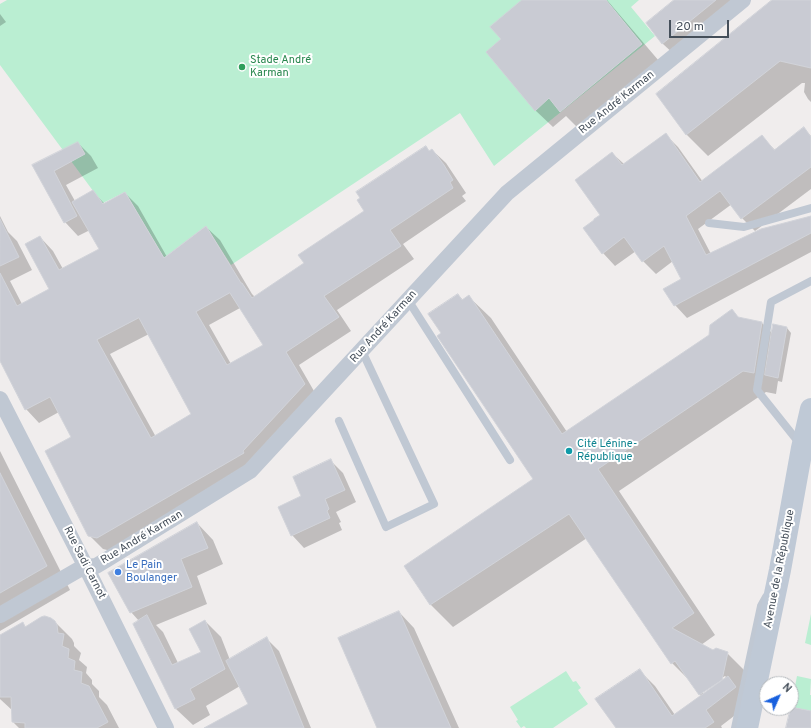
<!DOCTYPE html>
<meta charset="utf-8">
<style>
body{margin:0}
#map{position:relative;width:811px;height:728px;overflow:hidden;background:#f0eded;font-family:Overpass,sans-serif}
canvas{display:block}
.north{position:absolute;left:759px;top:676px;width:40px;height:40px;box-sizing:border-box;background:#fff;border:1px solid #b5b9bd;border-radius:50%;rotate:45deg;font-size:11px;font-weight:700;line-height:16px;text-align:center;color:#454f5a}
.north::after{content:'';display:block;margin:auto;width:14px;height:18px;background:#1860de;clip-path:polygon(50% 0,100% 100%,50% 72%,0 100%)}
.scale{position:absolute;left:669px;top:20px;width:60px;height:18px;box-sizing:border-box;border:2px solid #454f5a;border-top:0;padding-left:5px;font-size:12px;line-height:14px;white-space:nowrap;color:#454f5a;-webkit-text-stroke:3px #fff;paint-order:stroke}
</style>
<div id="map">
<canvas width="811" height="728"></canvas>
<div class="north">N</div>
<div class="scale">20 m</div>
</div>
<script>
const c = document.querySelector('canvas').getContext('2d');
c.lineJoin = 'round';
function fillPath(path, color) { c.fillStyle = color; c.fill(path, 'evenodd'); }
function trace(path, color, width, dash) { c.strokeStyle = color; c.lineWidth = width; c.lineCap = dash ? 'butt' : 'round'; c.setLineDash(dash || []); c.stroke(path); }
function drawText(font, color, halo, rows, align = 'center') {
  c.font = font + ' Overpass,sans-serif'; c.lineWidth = 4; c.setLineDash([]); c.textBaseline = 'middle'; c.strokeStyle = halo; c.fillStyle = color; for (const [text, x, y, turn = 0] of rows) {
    c.save(); c.translate(x, y); c.rotate((+turn || 0) * Math.PI / 180); c.textAlign = isNaN(turn) ? turn : align; if (halo) c.strokeText(text, 0, 0); c.fillText(text, 0, 0); c.restore();
  }
}
fillPath(new Path2D(`
 M 7,0 L 639,0 L 631,7 L 655,36 L 494,166 L 460,113 L 231,265 L 206,226 L 164,258 L 125,192 L 103,203 L 102,203 L 0,65 L 0,4 Z
 M 811,614 L 811,645 L 805,643 Z
 M 566,671 L 573,682 L 576,681 L 581,688 L 578,690 L 588,704 L 553,728 L 526,728 L 524,726 L 521,728 L 516,721 L 518,720 L 510,707 Z
 M 797,676 L 811,679 L 810,695 L 811,695 L 811,711 L 791,707 Z`), '#baeed2');
fillPath(new Path2D(`
 M 524,0 L 607,0 L 659,61 L 578,128 L 566,116 L 553,127 L 535,110 Z
 M 675,0 L 744,0 L 676,56 L 663,44 L 647,23 Z
 M 773,0 L 811,0 L 811,102 L 808,99 L 804,92 L 805,83 L 802,83 L 708,156 L 687,135 L 657,94 Z
 M 0,14 L 6,22 L 0,26 Z
 M 804,129 L 811,136 L 811,189 L 755,231 L 742,218 L 732,204 L 698,229 L 711,254 L 811,220 L 811,252 L 687,318 L 675,305 L 683,280 L 673,261 L 656,274 L 643,261 L 636,251 L 615,266 L 603,253 L 601,215 L 612,153 L 624,164 L 665,134 L 678,147 L 703,182 L 762,137 L 775,150 Z
 M 78,143 L 91,156 L 98,168 L 66,185 L 75,201 L 93,192 L 105,204 L 125,193 L 138,206 L 167,257 L 206,227 L 220,240 L 252,294 L 255,297 L 305,263 L 365,211 L 426,147 L 430,152 L 432,150 L 446,163 L 466,193 L 462,196 L 466,201 L 403,244 L 414,259 L 337,310 L 351,331 L 299,365 L 318,398 L 256,465 L 111,551 L 103,549 L 89,535 L 72,438 L 59,412 L 39,423 L 26,409 L 0,359 L 0,216 L 8,232 L 17,241 L 32,270 L 10,281 L 22,304 L 50,289 L 40,237 L 53,251 L 63,269 L 101,250 L 90,230 L 78,236 L 65,222 L 34,166 ZM 240,308 L 264,345 L 231,364 L 209,325 ZM 149,334 L 192,415 L 156,437 L 110,354 Z
 M 458,295 L 464,301 L 469,297 L 491,318 L 567,432 L 710,336 L 732,310 L 740,319 L 762,323 L 773,334 L 774,326 L 787,328 L 791,333 L 782,382 L 778,381 L 776,394 L 766,392 L 619,491 L 715,635 L 701,645 L 713,652 L 727,653 L 749,675 L 751,703 L 721,726 L 722,728 L 617,728 L 640,671 L 655,686 L 675,715 L 701,696 L 693,684 L 672,663 L 587,538 L 453,627 L 431,605 L 406,566 L 535,479 L 442,333 ZM 725,676 L 726,677 L 703,694 L 703,691 Z
 M 0,451 L 70,590 L 0,631 Z
 M 331,461 L 343,473 L 356,502 L 336,512 L 341,522 L 339,523 L 342,530 L 304,548 L 292,535 L 303,496 Z
 M 197,523 L 213,540 L 223,564 L 197,576 L 207,604 L 156,625 L 163,632 L 178,663 L 202,653 L 205,621 L 221,637 L 230,660 L 267,639 L 279,651 L 311,728 L 205,728 L 249,704 L 240,686 L 206,706 L 210,715 L 193,725 L 176,709 L 134,624 L 139,621 L 131,612 Z
 M 399,612 L 414,628 L 459,728 L 378,728 Z
 M 54,621 L 72,639 L 74,643 L 74,646 L 81,653 L 79,660 L 87,667 L 86,673 L 92,680 L 92,684 L 99,691 L 99,697 L 107,705 L 119,728 L 19,728 L 13,722 L 13,711 L 0,699 L 0,636 L 23,623 L 26,627 Z`), '#0003');
const building = new Path2D(`
 M 522,0 L 606,0 L 642,44 L 560,112 L 549,98 L 535,111 L 486,52 L 501,39 L 490,27 Z
 M 674,0 L 716,0 L 662,44 L 646,23 Z
 M 772,0 L 811,0 L 811,68 L 780,61 L 686,135 L 656,94 Z
 M 804,127 L 811,137 L 811,167 L 741,219 L 720,191 L 686,216 L 706,255 L 761,229 L 811,216 L 811,233 L 674,306 L 663,289 L 681,279 L 664,246 L 642,262 L 624,237 L 602,254 L 583,228 L 594,220 L 594,219 L 600,215 L 575,180 L 612,152 L 622,165 L 666,133 L 700,182 L 762,135 L 774,150 Z
 M 78,142 L 85,154 L 54,171 L 77,216 L 64,223 L 32,165 Z
 M 426,146 L 429,151 L 432,149 L 444,165 L 453,180 L 450,182 L 453,188 L 390,230 L 401,246 L 324,296 L 339,317 L 286,352 L 305,384 L 243,451 L 244,453 L 97,538 L 88,536 L 45,451 L 71,437 L 50,397 L 25,410 L 0,361 L 0,273 L 17,306 L 49,289 L 25,244 L 40,236 L 59,270 L 99,249 L 72,202 L 93,190 L 103,204 L 125,192 L 164,258 L 206,226 L 241,283 L 242,283 L 252,298 L 304,263 L 298,255 L 364,211 L 357,200 L 360,198 L 356,192 ZM 230,293 L 263,345 L 227,365 L 196,312 ZM 139,318 L 191,414 L 151,438 L 97,340 Z
 M 0,219 L 19,257 L 0,266 Z
 M 458,294 L 462,300 L 469,295 L 562,434 L 709,335 L 710,325 L 732,309 L 738,317 L 762,322 L 754,373 L 743,371 L 598,469 L 694,613 L 672,628 L 713,650 L 716,648 L 728,652 L 722,680 L 699,695 L 675,661 L 671,664 L 569,514 L 430,605 L 404,566 L 533,479 L 437,336 L 441,333 L 428,314 Z
 M 773,324 L 787,327 L 778,378 L 765,375 Z
 M 331,459 L 345,490 L 325,499 L 329,509 L 327,511 L 330,518 L 291,536 L 278,507 L 301,496 L 293,477 Z
 M 0,473 L 47,566 L 0,593 Z
 M 197,522 L 208,548 L 181,559 L 192,587 L 130,613 L 108,573 Z
 M 399,611 L 451,728 L 377,728 L 338,638 Z
 M 147,615 L 172,665 L 201,652 L 189,629 L 205,620 L 225,669 L 190,689 L 195,699 L 175,709 L 133,624 Z
 M 45,616 L 51,618 L 55,621 L 57,625 L 58,633 L 64,634 L 62,646 L 69,649 L 68,658 L 75,661 L 74,670 L 82,672 L 81,683 L 89,686 L 108,722 L 97,728 L 25,728 L 25,723 L 12,722 L 11,697 L 0,697 L 0,635 L 23,622 L 25,627 L 41,617 Z
 M 267,637 L 304,728 L 204,728 L 248,704 L 226,661 Z
 M 640,669 L 672,716 L 728,676 L 736,687 L 706,710 L 714,722 L 705,728 L 616,728 L 595,699 Z
 M 791,707 L 811,711 L 811,728 L 786,728 Z`);
fillPath(building, '#c9cbd3');
trace(building, '#d1d3d9', 1);
trace(new Path2D(`
 M 709,223 L 744,227 L 811,208
 M 408,300 L 510,460
 M 339,421 L 386,527 L 434,504 L 362,351
 M 800,444 L 757,390 L 771,302 L 811,281
 M 735,728 L 761,606 L 766,597`), '#c0c8d3', 8);
trace(new Path2D(`
 M 0,399 L 86,567 L 166,728
 M 0,615 L 78,570 L 86,567 L 96,566 L 106,560 L 250,471 L 507,193 L 743,0`), '#c0c8d3', 16);
trace(new Path2D(`
 M 747,728 L 780,570 L 802,448 L 811,409`), '#bfc9d6', 22);
for (const [x, y, r, color] of [
 [242,67,4,"#2e9e5b"],
 [569,451,4,"#0f9aa8"],
 [118,572,4,"#3f7fe0"]
]) { const dot = new Path2D(); dot.arc(x, y, r, 0, 2 * Math.PI); c.fillStyle = color; c.fill(dot); trace(dot, '#fff', 1.5); }
drawText('11px', '#27864d', '#fff', [
 ["Stade André",250,61],
 ["Karman",250,74]
], 'left');
drawText('11px', '#454f5a', '#fff', [
 ["Rue André Karman",617,103,-39],
 ["Rue André Karman",384,327,-48],
 ["Rue André Karman",142,538,-31],
 ["Rue Sadi Carnot",84,563,63],
 ["Avenue de la République",780,569,-79]
]);
drawText('11px', '#0d838f', '#fff', [
 ["Cité Lénine-",577,445],
 ["République",577,458]
], 'left');
drawText('11px', '#366cbe', '#fff', [
 ["Le Pain",126,566],
 ["Boulanger",126,579]
], 'left');
</script>
